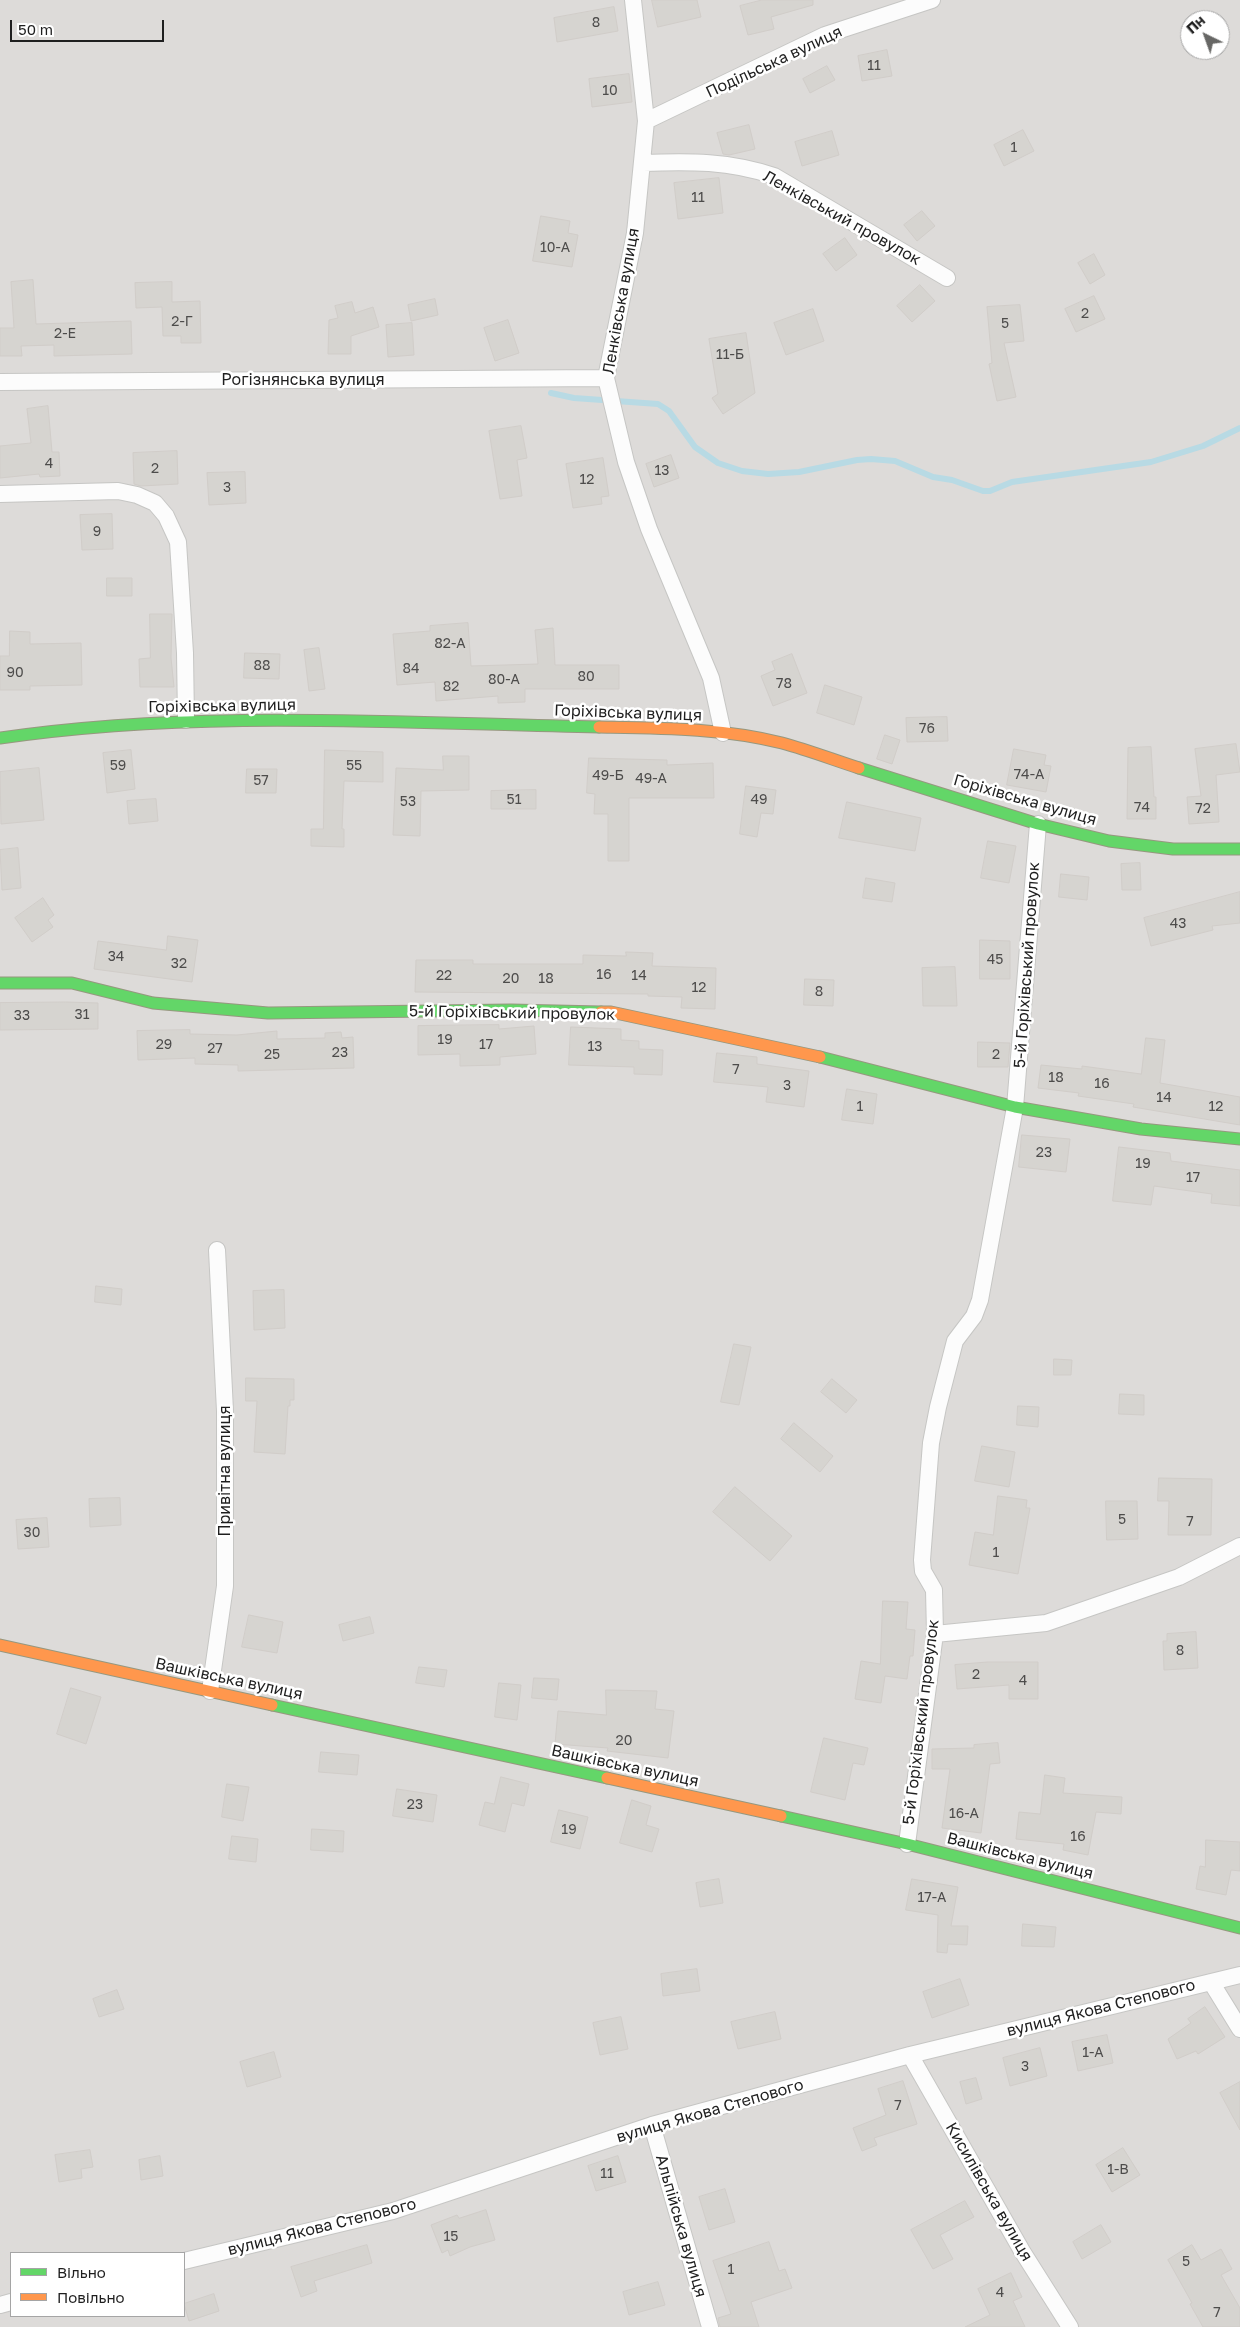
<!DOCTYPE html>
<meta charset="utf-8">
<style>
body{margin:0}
#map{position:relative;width:1240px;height:2327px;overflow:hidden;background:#eeece8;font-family:"Golos Text",sans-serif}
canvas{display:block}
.legend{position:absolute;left:10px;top:2252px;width:175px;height:65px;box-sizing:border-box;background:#fff;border:1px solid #a5a5a5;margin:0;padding:6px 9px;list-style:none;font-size:15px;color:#1f1f1f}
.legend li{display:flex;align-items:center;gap:10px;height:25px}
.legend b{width:25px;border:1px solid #a5a5a5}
.north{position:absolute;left:1180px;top:10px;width:50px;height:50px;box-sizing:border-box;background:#fff;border:1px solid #a5a5a5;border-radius:50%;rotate:318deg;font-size:14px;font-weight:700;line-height:20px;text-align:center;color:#1f1f1f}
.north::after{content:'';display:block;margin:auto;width:18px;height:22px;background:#676765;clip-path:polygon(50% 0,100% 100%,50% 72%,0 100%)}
.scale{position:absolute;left:10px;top:20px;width:154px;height:22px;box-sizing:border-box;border:2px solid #1f1f1f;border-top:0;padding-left:6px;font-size:15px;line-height:18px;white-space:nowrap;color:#1f1f1f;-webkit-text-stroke:4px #fff;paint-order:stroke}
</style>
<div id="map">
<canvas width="1240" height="2327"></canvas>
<ul class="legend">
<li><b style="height:6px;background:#63d668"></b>Вільно</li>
<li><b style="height:6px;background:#ff974d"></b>Повільно</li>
</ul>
<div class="north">Пн</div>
<div class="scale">50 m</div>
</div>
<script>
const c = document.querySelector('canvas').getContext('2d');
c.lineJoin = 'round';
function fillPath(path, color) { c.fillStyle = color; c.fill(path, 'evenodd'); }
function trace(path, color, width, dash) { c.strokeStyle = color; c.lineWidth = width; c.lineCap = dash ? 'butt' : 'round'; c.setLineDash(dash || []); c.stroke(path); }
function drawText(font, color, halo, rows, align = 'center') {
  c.font = font + ' "Golos Text",sans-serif'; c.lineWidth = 5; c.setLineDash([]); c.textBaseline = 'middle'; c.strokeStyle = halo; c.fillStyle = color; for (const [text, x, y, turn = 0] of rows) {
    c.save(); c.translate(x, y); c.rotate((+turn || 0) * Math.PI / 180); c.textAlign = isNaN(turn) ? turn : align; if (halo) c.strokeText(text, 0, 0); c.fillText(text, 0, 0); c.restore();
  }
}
fillPath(new Path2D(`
 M 0,0 L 1240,0 L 1240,2327 L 0,2327 ZM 1190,20 L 1220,20 L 1220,50 L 1190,50 ZM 11,2253 L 184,2253 L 184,2316 L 11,2316 Z`), '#dddbd9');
trace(new Path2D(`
 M 551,393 L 574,398 L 658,404 L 669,411 L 695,447 L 718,463 L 742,471 L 768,474 L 799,472 L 857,460 L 871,459 L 895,461 L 933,477 L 952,480 L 983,491 L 990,491 L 1012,482 L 1151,462 L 1203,446 L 1240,428`), '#b8dae4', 6);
const building = new Path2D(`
 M 652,0 L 697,0 L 701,17 L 658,27 Z
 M 762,0 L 813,0 L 813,5 L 771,17 L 774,29 L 748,35 L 740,6 Z
 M 614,7 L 618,31 L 557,42 L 554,18 Z
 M 887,50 L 892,76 L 862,81 L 858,56 Z
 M 827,66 L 835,80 L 810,93 L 803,79 Z
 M 629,74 L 632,102 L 592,107 L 589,79 Z
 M 749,125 L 755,149 L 729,155 L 723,154 L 717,133 Z
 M 1023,130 L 1034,151 L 1004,166 L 994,145 Z
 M 832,131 L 839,155 L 802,166 L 795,142 Z
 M 719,178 L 723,213 L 678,219 L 674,183 Z
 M 922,211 L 935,226 L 917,241 L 904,225 Z
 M 541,216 L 570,221 L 568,233 L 578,235 L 572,267 L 533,261 Z
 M 845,238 L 857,255 L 836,271 L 823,254 Z
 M 1094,254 L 1105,275 L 1090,284 L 1078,263 Z
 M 33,280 L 36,324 L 131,321 L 132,354 L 54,356 L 54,345 L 21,346 L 22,356 L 0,356 L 0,328 L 14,328 L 11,282 Z
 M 172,282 L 172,302 L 200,301 L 201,343 L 181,343 L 181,336 L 163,336 L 162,307 L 136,308 L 135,283 Z
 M 920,285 L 935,301 L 912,322 L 897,306 Z
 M 1094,296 L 1105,319 L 1076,332 L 1065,309 Z
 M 435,299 L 438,315 L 411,321 L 408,305 Z
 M 352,302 L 355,313 L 373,307 L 379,327 L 351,336 L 351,354 L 328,354 L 329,320 L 338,318 L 335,306 Z
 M 1020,305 L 1024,341 L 1004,343 L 1016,397 L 997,401 L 989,364 L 992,363 L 987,307 Z
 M 813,309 L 824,341 L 786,355 L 774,323 Z
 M 508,320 L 519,353 L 495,361 L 484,328 Z
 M 412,323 L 414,355 L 388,357 L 386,325 Z
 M 746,333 L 755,393 L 723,414 L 712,398 L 718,394 L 709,339 Z
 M 48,406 L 52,452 L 59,452 L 60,476 L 40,477 L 39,474 L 0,478 L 0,446 L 31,443 L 27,409 Z
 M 521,426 L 527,458 L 517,460 L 522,496 L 500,499 L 489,431 Z
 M 177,451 L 178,484 L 141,486 L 134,484 L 133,453 Z
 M 671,455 L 679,478 L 654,487 L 646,464 Z
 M 603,458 L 609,496 L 601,497 L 602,504 L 573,508 L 566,464 Z
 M 245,472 L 246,503 L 209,505 L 207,473 Z
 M 112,514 L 113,549 L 82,550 L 80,515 Z
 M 107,578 L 132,578 L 132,596 L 107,596 Z
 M 150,614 L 172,614 L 171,658 L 174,687 L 140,687 L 139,659 L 150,658 Z
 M 468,623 L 471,666 L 538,664 L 535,630 L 553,628 L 555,665 L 619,665 L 619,689 L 525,689 L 525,702 L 498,703 L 498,696 L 436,701 L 435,682 L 397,685 L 393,634 L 430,631 L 430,626 Z
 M 10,631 L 30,632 L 30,644 L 81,643 L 82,685 L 30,686 L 30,690 L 0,690 L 0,656 L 9,656 Z
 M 319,648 L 325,689 L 309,691 L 304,650 Z
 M 245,653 L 280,654 L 279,679 L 244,678 Z
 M 792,654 L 807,693 L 773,706 L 761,676 L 775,670 L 772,662 Z
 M 825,685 L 862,697 L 854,725 L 817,713 Z
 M 947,717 L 948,741 L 907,742 L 906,718 Z
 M 885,735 L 900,740 L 892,764 L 877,759 Z
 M 1236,744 L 1240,772 L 1216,775 L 1219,822 L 1189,824 L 1187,797 L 1201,796 L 1195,749 Z
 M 1151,747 L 1154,797 L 1156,797 L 1156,819 L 1127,819 L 1128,748 Z
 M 1014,749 L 1046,755 L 1044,765 L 1051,766 L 1046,792 L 1007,785 Z
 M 131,750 L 135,789 L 107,793 L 103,753 Z
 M 325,750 L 383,752 L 383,782 L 344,781 L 342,829 L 344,829 L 344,847 L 311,846 L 311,829 L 323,829 Z
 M 443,756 L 469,756 L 469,790 L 421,791 L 420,836 L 393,835 L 396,768 L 443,770 Z
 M 589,758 L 667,760 L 667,765 L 713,763 L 714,798 L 629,798 L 629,861 L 608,861 L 608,814 L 594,814 L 595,794 L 587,793 Z
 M 39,768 L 44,820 L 1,824 L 0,772 Z
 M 247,769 L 277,769 L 276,793 L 246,793 Z
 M 746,786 L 776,790 L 773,814 L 761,813 L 757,837 L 740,834 Z
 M 536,790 L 536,809 L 491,809 L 491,791 Z
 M 156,799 L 158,821 L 129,824 L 127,801 Z
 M 847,802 L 921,818 L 915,851 L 839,838 Z
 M 988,841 L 1016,846 L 1009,883 L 981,878 Z
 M 18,848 L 21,888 L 2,890 L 0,850 Z
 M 1140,863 L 1141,890 L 1122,890 L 1121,864 Z
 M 1061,874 L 1089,877 L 1087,900 L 1059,897 Z
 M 866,878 L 895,883 L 892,902 L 863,898 Z
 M 1240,892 L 1240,923 L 1212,926 L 1213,930 L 1151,946 L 1144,918 Z
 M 43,898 L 54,915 L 48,920 L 53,927 L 32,942 L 15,918 Z
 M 168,936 L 198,940 L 192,982 L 94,969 L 98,941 L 166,950 Z
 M 980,940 L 1010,941 L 1010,979 L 980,979 Z
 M 626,952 L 653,953 L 652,966 L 716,968 L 715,1009 L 681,1008 L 682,997 L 648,996 L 648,994 L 415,992 L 416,960 L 473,960 L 473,964 L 583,964 L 583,955 L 626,956 Z
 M 955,967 L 957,1006 L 923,1006 L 922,968 Z
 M 805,979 L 834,980 L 833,1006 L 804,1005 Z
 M 66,1002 L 98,1003 L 98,1029 L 0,1030 L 0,1003 Z
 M 499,1025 L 499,1029 L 534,1026 L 536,1054 L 500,1057 L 500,1065 L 460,1066 L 460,1054 L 418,1055 L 418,1026 Z
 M 571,1027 L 621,1029 L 621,1040 L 639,1041 L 639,1049 L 663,1050 L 662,1075 L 634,1074 L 634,1067 L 569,1065 Z
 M 190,1030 L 190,1034 L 237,1035 L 277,1031 L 277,1039 L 325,1038 L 325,1033 L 341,1032 L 342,1038 L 353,1037 L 354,1068 L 238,1071 L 238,1065 L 195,1064 L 195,1058 L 138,1060 L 137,1031 Z
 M 1146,1038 L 1165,1040 L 1160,1083 L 1240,1097 L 1240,1125 L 1133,1107 L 1134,1104 L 1078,1096 L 1079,1093 L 1038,1088 L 1041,1065 L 1082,1069 L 1082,1066 L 1141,1074 Z
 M 978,1042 L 1010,1043 L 1008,1067 L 978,1067 Z
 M 717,1053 L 757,1057 L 757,1064 L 809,1071 L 804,1107 L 766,1102 L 768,1087 L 714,1082 Z
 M 847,1089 L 877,1094 L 873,1124 L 842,1120 Z
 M 1022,1135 L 1070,1139 L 1066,1172 L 1019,1167 Z
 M 1119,1147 L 1170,1153 L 1171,1161 L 1240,1170 L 1240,1206 L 1211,1203 L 1212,1194 L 1154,1186 L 1151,1205 L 1113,1201 Z
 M 96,1286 L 122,1289 L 121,1305 L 95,1302 Z
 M 284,1290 L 285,1328 L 254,1330 L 253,1291 Z
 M 734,1344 L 751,1347 L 739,1405 L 721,1402 Z
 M 1054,1359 L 1072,1360 L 1071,1375 L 1054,1375 Z
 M 246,1378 L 294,1379 L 294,1400 L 290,1400 L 290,1406 L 288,1406 L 285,1454 L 254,1452 L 257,1401 L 246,1401 Z
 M 832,1379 L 857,1400 L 846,1413 L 821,1392 Z
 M 1120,1394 L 1144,1395 L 1144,1415 L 1119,1414 Z
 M 1018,1406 L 1039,1407 L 1038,1427 L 1017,1425 Z
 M 794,1423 L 833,1456 L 820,1472 L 781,1439 Z
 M 982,1446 L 1015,1452 L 1009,1487 L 975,1481 Z
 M 1159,1478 L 1212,1479 L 1211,1535 L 1168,1535 L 1169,1501 L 1158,1501 Z
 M 735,1487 L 792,1536 L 770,1561 L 713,1512 Z
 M 998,1496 L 1027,1500 L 1026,1508 L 1030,1508 L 1018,1574 L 969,1565 L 975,1532 L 993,1535 Z
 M 120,1498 L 121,1525 L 90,1527 L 89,1499 Z
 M 1106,1501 L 1137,1501 L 1138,1539 L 1107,1540 Z
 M 47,1518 L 49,1547 L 18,1549 L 16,1520 Z
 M 883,1601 L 908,1602 L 906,1629 L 915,1630 L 913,1656 L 910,1656 L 907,1679 L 885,1676 L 881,1703 L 855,1699 L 861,1661 L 880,1664 Z
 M 249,1615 L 283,1622 L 277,1653 L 242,1647 Z
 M 370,1617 L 374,1633 L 343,1641 L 339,1625 Z
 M 1196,1632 L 1198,1668 L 1164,1670 L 1163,1641 L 1167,1641 L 1167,1634 Z
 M 988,1662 L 1038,1662 L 1038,1699 L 1009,1699 L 1009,1685 L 957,1689 L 955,1665 Z
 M 419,1667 L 447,1670 L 444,1687 L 416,1683 Z
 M 534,1678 L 559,1679 L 557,1700 L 532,1698 Z
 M 499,1683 L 521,1685 L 517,1720 L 495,1717 Z
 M 71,1688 L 101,1697 L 86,1744 L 57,1734 Z
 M 606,1690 L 657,1691 L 655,1709 L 674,1711 L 668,1758 L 607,1751 L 608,1748 L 555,1744 L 558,1711 L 606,1715 Z
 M 824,1738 L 868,1748 L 864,1765 L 853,1763 L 845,1800 L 811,1792 Z
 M 998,1743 L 1000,1763 L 990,1764 L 981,1833 L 942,1828 L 950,1769 L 932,1769 L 932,1749 L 974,1748 L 974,1745 Z
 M 321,1752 L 359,1755 L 357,1775 L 319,1772 Z
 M 1045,1775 L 1065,1778 L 1063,1793 L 1122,1797 L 1121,1814 L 1096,1812 L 1088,1855 L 1063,1850 L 1064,1844 L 1016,1839 L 1019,1812 L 1040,1814 Z
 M 501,1777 L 529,1784 L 524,1806 L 512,1803 L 505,1832 L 479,1825 L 485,1802 L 494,1804 Z
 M 227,1784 L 249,1787 L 243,1821 L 222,1817 Z
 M 397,1789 L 437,1795 L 433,1822 L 393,1816 Z
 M 632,1800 L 651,1806 L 646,1825 L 659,1829 L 652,1852 L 620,1843 Z
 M 559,1810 L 588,1817 L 580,1849 L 551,1842 Z
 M 312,1829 L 344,1831 L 343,1852 L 311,1850 Z
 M 232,1836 L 258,1839 L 256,1862 L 229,1859 Z
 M 1206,1840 L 1240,1842 L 1240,1871 L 1231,1870 L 1226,1895 L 1196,1889 L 1200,1866 L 1205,1867 Z
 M 719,1879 L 723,1903 L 700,1907 L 696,1883 Z
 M 912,1879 L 958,1887 L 951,1926 L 968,1926 L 967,1945 L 948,1944 L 947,1953 L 937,1952 L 938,1915 L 906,1910 Z
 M 1023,1924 L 1056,1927 L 1054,1947 L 1022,1946 Z
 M 697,1969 L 700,1991 L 663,1996 L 661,1974 Z
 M 960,1979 L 969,2005 L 932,2018 L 923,1992 Z
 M 117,1990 L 124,2009 L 99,2017 L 93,1999 Z
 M 1205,2007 L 1225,2037 L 1198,2054 L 1196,2051 L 1177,2059 L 1168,2039 L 1191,2023 L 1188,2019 Z
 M 775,2012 L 781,2039 L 738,2049 L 731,2022 Z
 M 621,2017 L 628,2049 L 600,2055 L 593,2023 Z
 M 1107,2035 L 1113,2063 L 1078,2071 L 1072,2042 Z
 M 1040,2048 L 1047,2076 L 1010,2086 L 1003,2058 Z
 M 274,2052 L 281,2077 L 247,2087 L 240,2062 Z
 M 976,2078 L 982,2099 L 966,2104 L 960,2082 Z
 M 903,2081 L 917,2124 L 874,2138 L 877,2145 L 862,2151 L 853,2128 L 886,2115 L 878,2089 Z
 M 1240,2082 L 1240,2130 L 1220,2093 Z
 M 1123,2148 L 1140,2175 L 1112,2192 L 1096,2165 Z
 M 90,2150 L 93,2167 L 81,2169 L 82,2178 L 59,2182 L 55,2155 Z
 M 160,2156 L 163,2176 L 141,2180 L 139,2160 Z
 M 618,2156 L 626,2182 L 596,2191 L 588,2166 Z
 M 725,2189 L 735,2222 L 709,2230 L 699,2197 Z
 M 965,2201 L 974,2217 L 940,2235 L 953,2259 L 933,2269 L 911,2230 Z
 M 486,2210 L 495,2240 L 470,2247 L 450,2256 L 448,2250 L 442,2253 L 431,2225 L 457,2215 L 459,2218 Z
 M 1101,2225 L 1111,2242 L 1082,2259 L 1073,2242 Z
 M 769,2242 L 779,2271 L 785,2269 L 792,2288 L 751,2302 L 759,2327 L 720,2327 L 718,2318 L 731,2314 L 713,2261 Z
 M 367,2245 L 372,2263 L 314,2281 L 317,2291 L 301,2297 L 291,2267 Z
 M 1192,2245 L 1201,2260 L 1221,2249 L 1232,2269 L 1221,2275 L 1240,2308 L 1240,2327 L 1203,2327 L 1190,2304 L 1192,2303 L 1168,2260 Z
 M 1011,2273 L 1022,2297 L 1013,2301 L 1025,2327 L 965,2327 L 990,2315 L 978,2289 Z
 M 658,2282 L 665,2305 L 629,2315 L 623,2292 Z
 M 214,2294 L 219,2311 L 189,2321 L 184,2304 Z`);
fillPath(building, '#d6d4d0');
trace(building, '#d1cdc9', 1);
const street = new Path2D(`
 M 633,0 L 646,121 L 635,233 L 606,378 L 626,462 L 649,529 L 711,678 L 723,733
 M 646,121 L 825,35 L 932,0
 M 643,163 C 689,161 730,161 774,176 L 947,278
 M 0,382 L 606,378
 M 0,494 L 118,491 L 137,495 L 155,503 L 166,516 L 178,542 L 185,653 L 186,720
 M 935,1634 L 1046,1623 L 1179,1577 L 1240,1546
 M 210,1691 L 225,1586 L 225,1411 L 217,1250
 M 907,1844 L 935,1634 L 934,1590 L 923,1571 L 922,1560 L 931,1443 L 938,1407 L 955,1341 L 974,1316 L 980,1300 L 1015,1107 L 1038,824
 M 1211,1982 L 1240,2029
 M 910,2055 L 1022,2251 L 1070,2327
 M 652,2125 L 710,2327
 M 184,2261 L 393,2211 L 652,2125 L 910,2055 L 1240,1975
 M 0,2305 L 11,2302`);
const fast = new Path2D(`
 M 0,738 C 198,709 400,723 599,727
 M 859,768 L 1038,824 L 1109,841 L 1173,849 L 1240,849
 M 0,983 L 72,983 L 153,1003 L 268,1013 L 511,1010 L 601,1012
 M 820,1057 L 1015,1107 L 1141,1129 L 1240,1139
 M 272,1705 L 607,1778
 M 781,1816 L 907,1844 L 1240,1928`);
const slow = new Path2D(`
 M 599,727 C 660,728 724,728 782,743 C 808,750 834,760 859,768
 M 601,1012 L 611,1012 L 820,1057
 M 0,1645 L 272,1705
 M 607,1778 L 781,1816`);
trace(street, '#c6c6c4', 18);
trace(fast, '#96987f', 13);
trace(slow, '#96987f', 13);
trace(street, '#fcfcfc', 16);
trace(fast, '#63d668', 11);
trace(slow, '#ff974d', 11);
drawText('14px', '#4d4c4b', null, [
 ["8",596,23],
 ["11",874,66],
 ["10",610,91],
 ["1",1014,148],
 ["11",698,198],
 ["10-А",555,248],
 ["2",1085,314],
 ["2-Г",182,322],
 ["5",1005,324],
 ["2-Е",65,334],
 ["11-Б",730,355],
 ["4",49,464],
 ["2",155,469],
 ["13",662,471],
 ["12",587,480],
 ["3",227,488],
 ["9",97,532],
 ["82-А",450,644],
 ["88",262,666],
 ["84",411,669],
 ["90",15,673],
 ["80",586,677],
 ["80-А",504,680],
 ["78",784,684],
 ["82",451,687],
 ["76",927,729],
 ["59",118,766],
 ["55",354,766],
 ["74-А",1029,775],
 ["49-Б",608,776],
 ["49-А",651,779],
 ["57",261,781],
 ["51",514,800],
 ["49",759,800],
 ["53",408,802],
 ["74",1142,808],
 ["72",1203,809],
 ["43",1178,924],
 ["34",116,957],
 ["45",995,960],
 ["32",179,964],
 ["16",604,975],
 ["22",444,976],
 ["14",639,976],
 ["20",511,979],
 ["18",546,979],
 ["12",699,988],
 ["8",819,992],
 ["31",82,1015],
 ["33",22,1016],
 ["19",445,1040],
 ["29",164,1045],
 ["17",486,1045],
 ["13",595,1047],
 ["27",215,1049],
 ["23",340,1053],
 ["25",272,1055],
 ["2",996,1055],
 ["7",736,1070],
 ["18",1056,1078],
 ["16",1102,1084],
 ["3",787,1086],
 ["14",1164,1098],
 ["1",860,1107],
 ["12",1216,1107],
 ["23",1044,1153],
 ["19",1143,1164],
 ["17",1193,1178],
 ["5",1122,1520],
 ["7",1190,1522],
 ["30",32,1533],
 ["1",996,1553],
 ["8",1180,1651],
 ["2",976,1675],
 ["4",1023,1681],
 ["20",624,1741],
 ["23",415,1805],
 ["16-А",964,1814],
 ["19",569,1830],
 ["16",1078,1837],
 ["17-А",932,1898],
 ["1-А",1093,2053],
 ["3",1025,2067],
 ["7",898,2106],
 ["1-В",1118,2170],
 ["11",607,2174],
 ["15",451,2237],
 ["5",1186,2262],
 ["1",731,2270],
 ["4",1000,2293],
 ["7",1217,2313]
]);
drawText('16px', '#1f1f1f', '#fff', [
 ["Подільська вулиця",774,62,-25],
 ["Ленківський провулок",842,218,29],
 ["Ленківська вулиця",621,301,-80],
 ["Рогізнянська вулиця",303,380],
 ["Горіхівська вулиця",222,706,-1],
 ["Горіхівська вулиця",628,713,2],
 ["Горіхівська вулиця",1025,800,16],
 ["5-й Горіхівський провулок",1027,965,-86],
 ["5-й Горіхівський провулок",512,1013,1],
 ["Привітна вулиця",225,1471,-90],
 ["Вашківська вулиця",229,1679,12],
 ["5-й Горіхівський провулок",921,1722,-83],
 ["Вашківська вулиця",625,1766,12],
 ["Вашківська вулиця",1020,1856,14],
 ["вулиця Якова Степового",1101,2008,-14],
 ["вулиця Якова Степового",710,2111,-16],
 ["Кисилівська вулиця",989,2192,60],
 ["Альпійська вулиця",681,2226,74],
 ["вулиця Якова Степового",322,2227,-14]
]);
</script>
